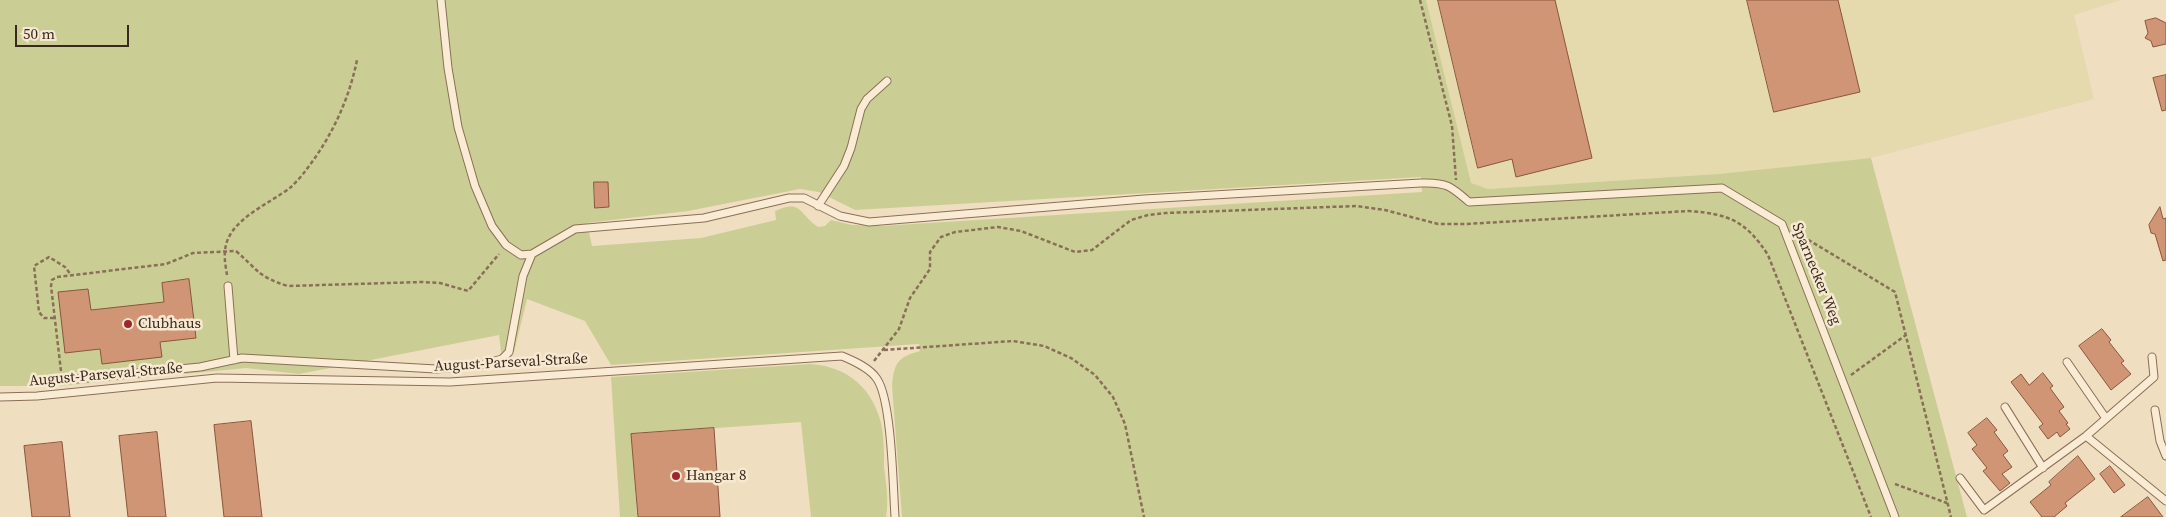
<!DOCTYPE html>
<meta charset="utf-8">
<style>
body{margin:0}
#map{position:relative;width:2166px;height:517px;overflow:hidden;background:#f0dec1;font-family:"Source Serif 4",serif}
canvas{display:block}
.scale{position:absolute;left:15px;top:25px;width:114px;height:22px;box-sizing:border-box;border:2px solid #39281d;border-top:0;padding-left:6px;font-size:15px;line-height:18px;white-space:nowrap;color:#39281d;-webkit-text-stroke:4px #f7e9d1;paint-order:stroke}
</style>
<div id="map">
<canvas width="2166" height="517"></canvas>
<div class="scale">50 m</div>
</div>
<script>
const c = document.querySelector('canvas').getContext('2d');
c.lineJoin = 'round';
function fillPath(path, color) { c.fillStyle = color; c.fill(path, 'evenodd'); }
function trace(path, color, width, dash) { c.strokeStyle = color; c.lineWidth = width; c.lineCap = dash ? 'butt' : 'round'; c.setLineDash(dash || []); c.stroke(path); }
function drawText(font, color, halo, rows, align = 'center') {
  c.font = font + ' "Source Serif 4",serif'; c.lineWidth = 5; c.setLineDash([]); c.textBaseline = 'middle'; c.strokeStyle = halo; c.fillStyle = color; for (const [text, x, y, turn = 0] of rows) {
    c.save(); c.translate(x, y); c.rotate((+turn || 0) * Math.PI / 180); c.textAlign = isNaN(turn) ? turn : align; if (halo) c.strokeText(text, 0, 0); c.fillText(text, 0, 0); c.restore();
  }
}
fillPath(new Path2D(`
 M 1426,0 L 2121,0 L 2074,15 L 2094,99 L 1871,158 L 1718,174 L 1488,189 L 1470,183 Z`), '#e5d9ae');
fillPath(new Path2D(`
 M 0,0 L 1426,0 L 1471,183 L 1488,189 L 1718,174 L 1871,158 L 1967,517 L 902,517 L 892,386 C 894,364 897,357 920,351 L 919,344 L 611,365 L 585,321 L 527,299 L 514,352 L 502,359 L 499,335 L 299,374 L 246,368 L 59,386 L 58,382 L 32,386 L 0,386 ZM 1421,177 L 1422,192 L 881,226 L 852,225 L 831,220 L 825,226 L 818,227 C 798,213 802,199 775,211 L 776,220 L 701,238 L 592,246 L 587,223 L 688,211 L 800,189 L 819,192 L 855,210 Z
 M 810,364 C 848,366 875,390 882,428 C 884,440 884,454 884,467 C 886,483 889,501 886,517 L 811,517 L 801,422 L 632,434 L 637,517 L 620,517 L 611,377 Z`), '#cbce94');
const building = new Path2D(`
 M 1438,0 L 1555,0 L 1592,158 L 1516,177 L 1512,159 L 1478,168 Z
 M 1747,0 L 1838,0 L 1860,92 L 1774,112 Z
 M 2156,18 L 2166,23 L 2166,44 L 2153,47 L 2151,41 L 2145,38 L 2148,33 L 2145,21 Z
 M 2166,75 L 2166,110 L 2162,111 L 2153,78 Z
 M 594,182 L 608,182 L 609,207 L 595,208 Z
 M 2160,207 L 2163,219 L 2166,218 L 2166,260 L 2163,261 L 2155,234 L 2151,233 L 2149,225 Z
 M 189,279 L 196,338 L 160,342 L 162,357 L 102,364 L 100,349 L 65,353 L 58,292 L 88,289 L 91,310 L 164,302 L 162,283 Z
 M 2102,329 L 2111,340 L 2109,342 L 2124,361 L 2121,363 L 2131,374 L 2111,390 L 2079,346 Z
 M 2043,373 L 2053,386 L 2050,388 L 2064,407 L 2059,411 L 2068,423 L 2066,424 L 2070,429 L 2060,437 L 2057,432 L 2048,439 L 2039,427 L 2043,424 L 2011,382 L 2021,374 L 2029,385 Z
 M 1987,418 L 1997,430 L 1994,432 L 2008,451 L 2003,455 L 2012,467 L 2002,474 L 2010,483 L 2000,491 L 1983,471 L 1987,468 L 1972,449 L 1977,445 L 1968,433 Z
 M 251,421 L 262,517 L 224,517 L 214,425 Z
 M 714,428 L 720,517 L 638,517 L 631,434 Z
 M 157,432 L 166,517 L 128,517 L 119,436 Z
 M 62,442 L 70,517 L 32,517 L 24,446 Z
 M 2078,456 L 2095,479 L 2065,503 L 2067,506 L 2054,517 L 2042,517 L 2030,502 L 2051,485 L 2049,482 Z
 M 2110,466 L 2125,485 L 2114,493 L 2100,474 Z
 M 2148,497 L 2163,517 L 2121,517 Z`);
fillPath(building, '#cf9575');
trace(building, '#8a563d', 1);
const service = new Path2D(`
 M 441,0 L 448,68 L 458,127 L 475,186 L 492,226 L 506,245 L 521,255 L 532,254 L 575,229 L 704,218 L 789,198 L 804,198 L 840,216 L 869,222 L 1144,199 L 1421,183 C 1446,182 1451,186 1469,202 L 1722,188 L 1782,224 L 1895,517
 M 818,206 L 844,166 L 851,148 L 861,109 L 867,99 L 887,81
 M 228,286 L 234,360
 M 2067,362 L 2105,417
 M 65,380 L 200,367 L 242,358 L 436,369 L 480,365 L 502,359 L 509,352 L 523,276 L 532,254
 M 0,397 L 37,396 L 217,378 L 450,382 L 842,356 C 854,361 870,368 877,379 C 892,401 893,488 895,517
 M 2005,407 L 2043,468
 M 2155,410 L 2160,441 L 2166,456
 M 2086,436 L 2166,501
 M 1960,478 L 1984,510 L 2086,436 L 2154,377 L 2152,357`);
trace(service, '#8a6f58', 9);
trace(new Path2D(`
 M 1420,0 L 1452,126 L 1456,180
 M 1797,233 L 1895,292 L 1951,517
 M 227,275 C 226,268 224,259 225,252 C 226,220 270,204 291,187 C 296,182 302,176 306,170 C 331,138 349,100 357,60
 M 54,318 L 44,318 L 39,312 L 34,266 L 49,257 L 65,267 L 71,275
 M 884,350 L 1013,341 L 1044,346 L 1071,358 L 1095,375 L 1113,397 L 1125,424 L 1144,517
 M 874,361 L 899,329 L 910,298 L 930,269 L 930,252 L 941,237 L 955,232 L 998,227 L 1021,231 L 1075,252 L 1092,250 L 1131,220 L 1148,215 L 1166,213 L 1356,206 L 1385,210 L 1438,224 L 1466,224 L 1689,211 C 1729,214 1746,221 1768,255 L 1871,517
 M 61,371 L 51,286 L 52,280 L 57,277 L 166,264 L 193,253 L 236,251 C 258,270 258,277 288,286 L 422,282 L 440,283 L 468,291 L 499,254
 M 1851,375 L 1906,335
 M 1895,484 L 1947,503`), '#8a6f58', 2.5, [4, 2.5]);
trace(service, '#faecd4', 7);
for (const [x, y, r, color] of [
 [128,324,5,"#9b262e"],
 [676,476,5,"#9b262e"]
]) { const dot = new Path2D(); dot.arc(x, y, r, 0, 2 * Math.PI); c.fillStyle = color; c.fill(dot); trace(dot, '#f7e9d1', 2); }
drawText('15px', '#39281d', '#f7e9d1', [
 ["Sparnecker Weg",1816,274,68],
 ["August-Parseval-Straße",511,363,-3],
 ["August-Parseval-Straße",106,375,-5]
]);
drawText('15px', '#39281d', '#f7e9d1', [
 ["Clubhaus",138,324],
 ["Hangar 8",686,476]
], 'left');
</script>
